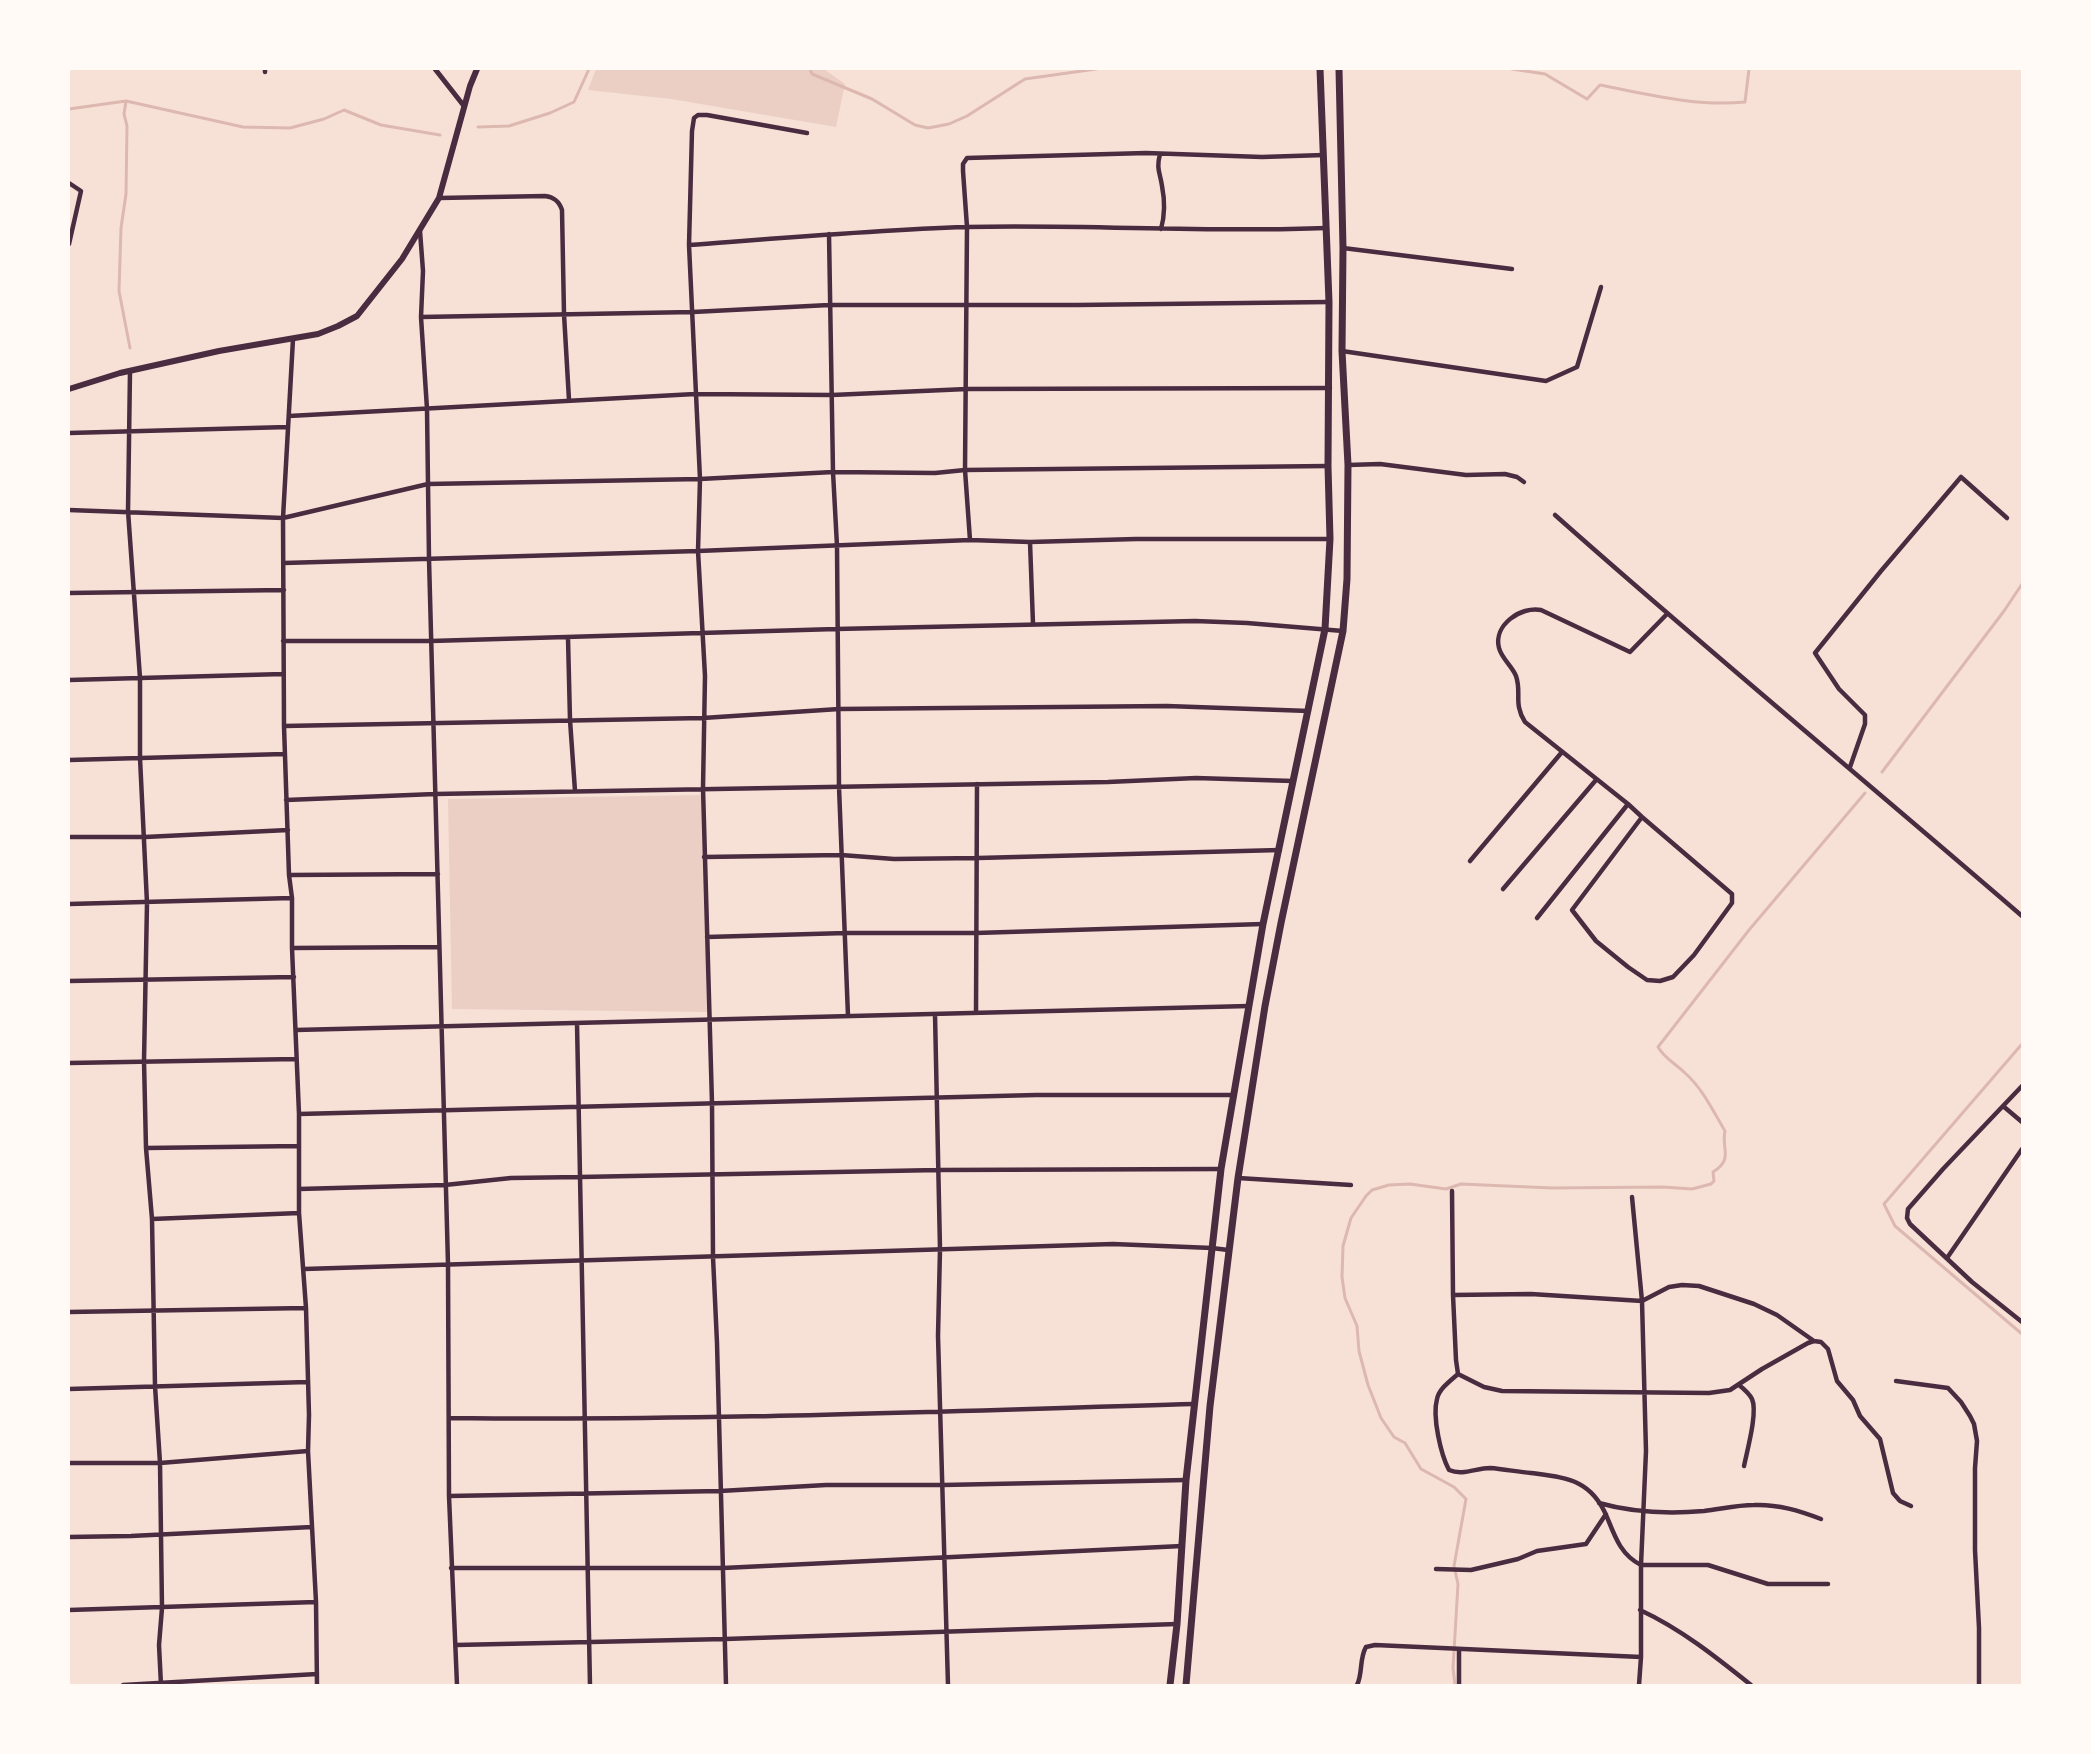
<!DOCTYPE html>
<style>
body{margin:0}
#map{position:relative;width:2091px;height:1754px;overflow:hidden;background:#f7e1d7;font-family:Manrope,sans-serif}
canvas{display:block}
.frame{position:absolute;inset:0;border:70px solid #fffaf5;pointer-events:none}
</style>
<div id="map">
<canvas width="2091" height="1754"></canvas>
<div class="frame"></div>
</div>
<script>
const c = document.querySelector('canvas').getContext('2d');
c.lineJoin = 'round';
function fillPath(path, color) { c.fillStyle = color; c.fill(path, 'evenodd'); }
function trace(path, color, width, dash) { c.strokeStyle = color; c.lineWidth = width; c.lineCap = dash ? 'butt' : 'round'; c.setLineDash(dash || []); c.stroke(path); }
fillPath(new Path2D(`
 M 596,69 L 824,69 L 845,84 L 836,127 L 671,99 L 588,90 Z
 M 703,795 L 707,1012 L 452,1009 L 448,799 Z`), '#ebcfc5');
trace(new Path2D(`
 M 810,69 L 812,74 L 872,99 L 915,125 L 928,128 L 949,124 L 967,116 L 1025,79 L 1096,69
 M 1512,69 L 1545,74 L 1587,99 L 1600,85 C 1647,94 1696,107 1745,102 L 1749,69
 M 126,101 L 124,114 L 127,126 L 126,194 L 121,228 L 119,291 L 130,348
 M 69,109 L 126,101 L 243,127 L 290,128 L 324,119 L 344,110 L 381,125 L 440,135
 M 478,127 L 509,126 L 550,113 L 574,102 L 589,69
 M 1882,772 L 2004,611 L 2022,584
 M 2022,1044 L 1884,1204 L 1895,1226 L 2022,1334
 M 1455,1685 L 1453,1668 L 1458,1584 L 1454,1566 L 1466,1499 L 1454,1487 L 1421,1469 L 1405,1443 L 1394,1437 L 1381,1418 L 1368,1385 L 1359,1351 L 1357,1326 L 1345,1298 L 1342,1277 L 1343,1246 L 1351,1218 L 1366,1196 L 1372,1190 L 1389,1185 L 1410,1184 L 1446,1189 L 1461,1184 L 1552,1188 L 1663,1187 L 1692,1189 L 1711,1184 L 1714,1181 L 1713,1172 C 1734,1159 1721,1149 1725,1131 C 1713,1111 1703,1089 1685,1073 C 1675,1063 1665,1059 1658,1047 L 1749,930 L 1865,793`), '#dcb8b0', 3);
trace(new Path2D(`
 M 265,69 L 265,72
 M 1160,154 C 1156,169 1160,172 1162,186 C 1165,201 1165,215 1161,229
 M 69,183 L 81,191 L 69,244
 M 439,198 L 545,196 C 554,197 559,201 562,210 L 564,314 L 569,400
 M 420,231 L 423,271 L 421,317 L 427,409 L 429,559 L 448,1264 L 449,1496 L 457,1685
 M 829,234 L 833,472 L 837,546 L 839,787 L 848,1016
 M 689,245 C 781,238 874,230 966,227 C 1086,224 1206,233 1326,228
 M 1343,248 L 1512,269
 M 421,317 L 693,312 L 829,305 L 1077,305 L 1329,302
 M 293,339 L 283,518 L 284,726 L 289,875 L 292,898 L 292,948 L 299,1114 L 299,1213 L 306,1308 L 309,1415 L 308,1451 L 316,1602 L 317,1685
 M 1342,351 L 1546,381 L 1577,367 L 1601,287
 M 130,371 L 128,511 L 140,678 L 140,758 L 147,903 L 144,1061 L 146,1148 L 152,1219 L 155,1386 L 160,1463 L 162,1608 L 159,1645 L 161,1685
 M 289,416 L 695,394 L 832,395 L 967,389 L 1330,388
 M 69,433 L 288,427
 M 1348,465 L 1380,464 L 1466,475 L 1505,474 L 1517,477 L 1524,482
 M 69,510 L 283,518 L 428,484 L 700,479 L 833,472 L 935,473 L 965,470 L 1328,466
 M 1555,515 C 1708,651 1867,782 2022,916
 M 970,540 L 965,470 L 967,227 L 963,171 L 963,164 L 967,158 L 1146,153 L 1262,157 L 1324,155
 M 1030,542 L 1033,624
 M 284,563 L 698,551 L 970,540 L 1030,542 L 1136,539 L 1330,539
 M 69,593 L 284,590
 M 568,638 L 570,720 L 575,791
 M 283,641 L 431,641 L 836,629 L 1195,621 L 1247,623 L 1343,631
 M 69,680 L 283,674
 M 284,726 L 703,718 L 839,709 L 1167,706 L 1309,711
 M 69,760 L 284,754
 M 1850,767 L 1865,724 L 1865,715 L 1839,689 L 1815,653 L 1881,571 L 1961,477 L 2007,518
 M 286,800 L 435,794 L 1108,782 L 1196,778 L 1293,781
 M 1642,817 L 1572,910 L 1596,941 L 1628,967 L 1647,980 L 1660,981 L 1673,977 L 1694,955 L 1732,903 L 1732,894 L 1642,817 L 1628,804 L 1525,722 C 1513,703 1522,693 1516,676 C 1512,666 1502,659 1499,648 C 1493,625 1521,606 1541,610 L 1630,652 L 1667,614
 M 69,837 L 145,837 L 288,830
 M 704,857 L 841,855 L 894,859 L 978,858 L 1280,850
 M 1470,861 L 1562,752
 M 289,875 L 438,874
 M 1503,889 L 1596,780
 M 69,904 L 292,898
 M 1537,918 L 1628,804
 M 707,937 L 846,933 L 976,933 L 1263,924
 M 292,948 L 439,947
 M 69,981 L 294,977
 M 976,1013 L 977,784
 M 935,1014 L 940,1249 L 938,1336 L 948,1685
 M 577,1023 L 590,1685
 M 296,1030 L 1249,1006
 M 69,1063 L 296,1059
 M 2022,1086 L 1943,1169 L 1908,1209 L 1907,1218 L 1910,1224 L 1972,1282 L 2022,1322
 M 2003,1106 L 2022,1122
 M 299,1114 L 1036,1095 L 1234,1095
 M 146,1148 L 299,1146
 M 1238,1178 L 1351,1185
 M 299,1189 L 445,1185 L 511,1178 L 580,1177 L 938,1170 L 1221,1169
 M 1452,1191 L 1453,1295 L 1456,1360 L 1458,1374 L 1484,1387 L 1502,1391 L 1709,1393 L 1730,1390 L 1762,1369 L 1808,1343 L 1814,1341 L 1821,1342 L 1828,1349 L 1837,1381 L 1853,1400 L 1860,1416 L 1880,1439 L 1893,1493 L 1900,1501 L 1911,1506
 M 1632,1197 L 1642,1301 L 1646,1451 L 1641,1565 L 1641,1657 L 1639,1685
 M 152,1219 L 299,1213
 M 1947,1258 L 2022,1149
 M 304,1269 L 1113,1244 L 1212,1248 L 1228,1250
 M 1453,1295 L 1531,1294 L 1642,1301 L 1669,1287 L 1682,1285 L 1699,1286 L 1754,1304 L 1777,1315 L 1814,1341
 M 69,1312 L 306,1308
 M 1458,1374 C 1450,1381 1439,1389 1437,1399 C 1432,1417 1441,1455 1449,1470 C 1463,1476 1476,1468 1490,1468 C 1504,1469 1518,1472 1531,1473 C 1567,1478 1591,1479 1607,1517 C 1615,1537 1621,1555 1641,1565 L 1708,1565 L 1768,1584 L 1828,1584
 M 1896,1381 L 1948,1388 L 1961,1402 L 1970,1416 L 1974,1424 L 1977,1441 L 1975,1468 L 1975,1550 L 1979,1628 L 1979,1685
 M 1739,1385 C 1744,1389 1749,1393 1752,1399 C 1758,1412 1747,1451 1744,1466
 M 69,1389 L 307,1382
 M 449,1418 C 698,1421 946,1411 1194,1404
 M 69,1463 L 160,1463 L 308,1451
 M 449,1496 L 720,1491 L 826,1485 L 943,1485 L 1186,1480
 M 1599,1503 C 1634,1513 1668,1514 1704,1511 C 1721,1509 1737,1505 1754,1505 C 1778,1504 1800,1511 1821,1519
 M 69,1537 L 131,1536 L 312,1527
 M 451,1568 L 723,1568 L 1182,1546
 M 1436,1569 L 1471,1570 L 1518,1559 L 1537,1551 L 1586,1544 L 1606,1514
 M 69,1610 L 316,1602
 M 1640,1610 C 1681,1629 1716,1657 1751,1685
 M 456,1645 L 725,1639 L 1177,1624
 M 123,1685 L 317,1674
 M 726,1685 L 717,1343 L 713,1257 L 712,1103 L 703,788 L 705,676 L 698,551 L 700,479 L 689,245 L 692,131 L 694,118 L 698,115 L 707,115 L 807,133
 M 1357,1685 C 1363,1673 1359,1659 1366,1647 L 1375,1645 L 1641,1657
 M 1459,1685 L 1459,1649`), '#4a2c40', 4.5);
trace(new Path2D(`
 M 435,69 L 464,106`), '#4a2c40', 5);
trace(new Path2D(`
 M 69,389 L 120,373 L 219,351 L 318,334 L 338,326 L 357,316 L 402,259 L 439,198 L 470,86 L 477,69`), '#4a2c40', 6);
trace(new Path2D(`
 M 1170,1685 L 1177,1624 L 1186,1480 L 1221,1169 L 1263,924 L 1325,629 L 1330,539 L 1328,466 L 1329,302 L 1320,69
 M 1186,1685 L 1210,1406 L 1238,1178 L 1265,1006 L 1281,923 L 1343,631 L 1347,579 L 1348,465 L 1342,351 L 1343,248 L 1339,69`), '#4a2c40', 7);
</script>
